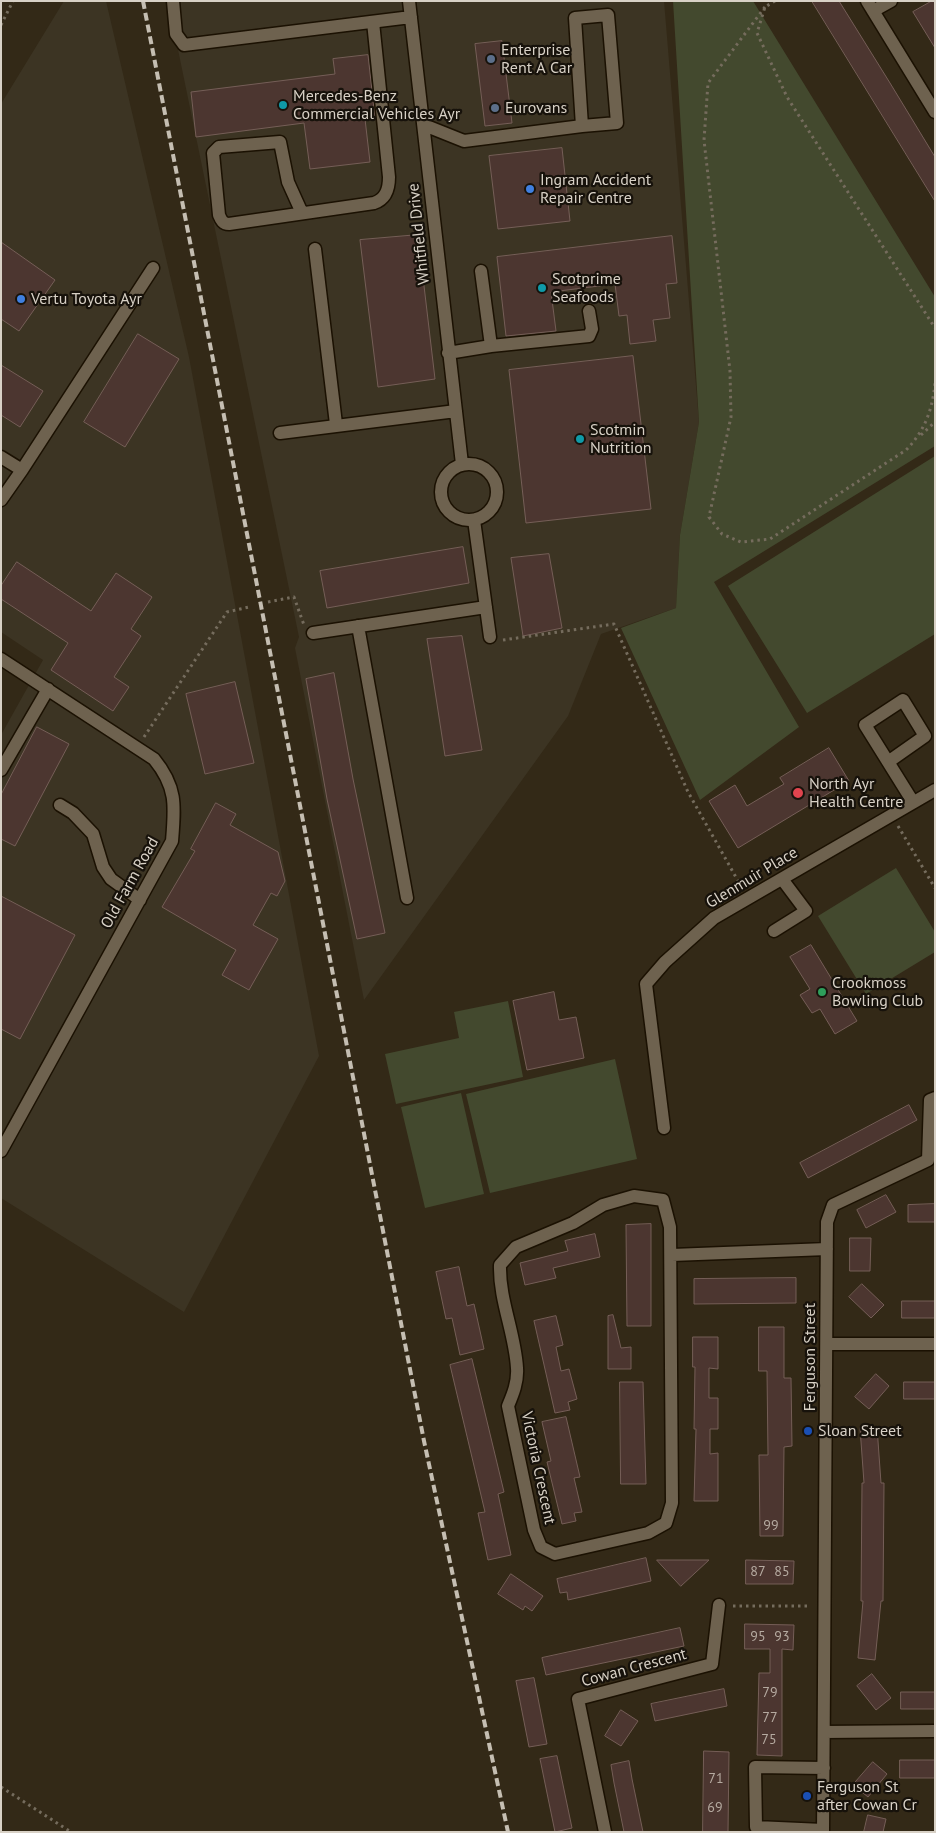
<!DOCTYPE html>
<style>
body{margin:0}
#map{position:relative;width:936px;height:1833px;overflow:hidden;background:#332917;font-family:"PT Sans",sans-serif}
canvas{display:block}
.frame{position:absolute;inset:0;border:2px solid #d8d1c6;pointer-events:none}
</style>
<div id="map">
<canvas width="936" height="1833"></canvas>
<div class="frame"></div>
</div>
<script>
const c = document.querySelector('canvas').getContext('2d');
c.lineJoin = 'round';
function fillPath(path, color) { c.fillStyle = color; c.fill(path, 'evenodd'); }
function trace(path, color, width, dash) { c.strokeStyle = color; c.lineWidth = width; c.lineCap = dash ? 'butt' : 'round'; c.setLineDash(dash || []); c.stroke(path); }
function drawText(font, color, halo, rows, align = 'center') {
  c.font = font + ' "PT Sans",sans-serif'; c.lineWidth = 4.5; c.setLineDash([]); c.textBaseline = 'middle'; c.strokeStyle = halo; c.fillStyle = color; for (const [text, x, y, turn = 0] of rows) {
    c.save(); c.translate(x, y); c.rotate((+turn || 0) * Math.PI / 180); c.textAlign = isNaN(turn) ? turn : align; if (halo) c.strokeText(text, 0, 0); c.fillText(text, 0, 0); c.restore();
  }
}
fillPath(new Path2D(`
 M 64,1 L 106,1 L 189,357 L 319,1056 L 184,1312 L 1,1198 L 1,735 L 43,660 L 1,632 L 1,104 Z
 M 168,1 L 664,1 L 699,422 L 680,535 L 676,608 L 601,634 L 568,716 L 364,1000 L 295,648 L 299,637 Z`), '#3c3423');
fillPath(new Path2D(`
 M 673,1 L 753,1 L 935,297 L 935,446 L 714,582 L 799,727 L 700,800 L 621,628 L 676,608 L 680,535 L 699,422 Z
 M 935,456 L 935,634 L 807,713 L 728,586 Z
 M 896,868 L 935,932 L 935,952 L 866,994 L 818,916 Z
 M 508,1001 L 523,1077 L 396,1104 L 385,1054 L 459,1038 L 454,1012 Z
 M 615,1059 L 637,1159 L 490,1193 L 466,1094 Z
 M 461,1093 L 484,1194 L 425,1208 L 401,1107 Z`), '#43492e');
const building = new Path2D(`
 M 812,1 L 839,1 L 890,83 L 935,157 L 935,201 Z
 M 932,1 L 935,1 L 935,48 L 913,12 Z
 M 502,41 L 512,123 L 485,126 L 475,44 Z
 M 368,55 L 375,118 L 365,119 L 370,162 L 310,169 L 304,123 L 196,137 L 191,92 L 335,74 L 333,59 Z
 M 562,148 L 570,221 L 498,229 L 489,156 Z
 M 418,235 L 435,379 L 378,387 L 360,240 Z
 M 672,236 L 677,283 L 666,284 L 670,318 L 653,320 L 656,341 L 630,344 L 627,315 L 619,316 L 615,284 L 551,292 L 556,331 L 506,336 L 497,257 Z
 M 1,242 L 55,280 L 19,331 L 1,319 Z
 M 138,334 L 179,359 L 125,447 L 84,422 Z
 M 633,356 L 651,509 L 526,523 L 509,370 Z
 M 1,365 L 43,391 L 20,427 L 1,415 Z
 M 463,547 L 469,583 L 327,608 L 320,571 Z
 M 549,554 L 562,628 L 523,636 L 511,558 Z
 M 17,562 L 91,611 L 116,573 L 152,597 L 131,629 L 141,636 L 114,677 L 129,687 L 113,711 L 51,670 L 68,643 L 1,599 L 1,586 Z
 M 462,636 L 482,750 L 445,756 L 427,639 Z
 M 334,673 L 353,779 L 385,933 L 357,939 L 327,799 L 306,679 Z
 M 235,682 L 254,763 L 205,774 L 186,694 Z
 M 37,727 L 69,744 L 15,846 L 1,839 L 1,795 Z
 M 829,748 L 849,781 L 738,848 L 709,801 L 735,785 L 747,806 L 784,784 L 780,778 Z
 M 216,803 L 236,814 L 230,825 L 278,852 L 285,881 L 277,896 L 271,893 L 253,925 L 278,939 L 249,990 L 222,975 L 236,950 L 162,907 L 195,851 L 191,849 Z
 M 1,896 L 75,935 L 20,1039 L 1,1029 Z
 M 811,945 L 857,1021 L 835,1034 L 820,1009 L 812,1013 L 800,995 L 810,989 L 790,957 Z
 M 554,992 L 559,1020 L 576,1017 L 584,1058 L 527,1070 L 513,1001 Z
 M 909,1105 L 917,1120 L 808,1178 L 800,1163 Z
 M 886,1195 L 896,1212 L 866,1228 L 857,1210 Z
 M 935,1204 L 935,1222 L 908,1222 L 908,1205 Z
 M 651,1224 L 651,1326 L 627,1326 L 626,1225 Z
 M 595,1234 L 600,1257 L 553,1268 L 556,1278 L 525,1285 L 520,1263 L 568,1251 L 565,1241 Z
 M 850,1238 L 871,1238 L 870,1271 L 850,1271 Z
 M 459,1267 L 467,1306 L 474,1304 L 484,1349 L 460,1355 L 452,1318 L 446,1319 L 436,1272 Z
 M 796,1278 L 796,1303 L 694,1304 L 694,1279 Z
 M 862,1284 L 884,1305 L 871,1318 L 849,1297 Z
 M 902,1301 L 935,1301 L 935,1318 L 902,1318 Z
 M 613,1315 L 621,1348 L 631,1347 L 631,1369 L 608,1369 L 608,1316 Z
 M 556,1316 L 563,1345 L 556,1347 L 561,1371 L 569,1369 L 577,1399 L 568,1402 L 570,1410 L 555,1413 L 534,1321 Z
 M 759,1327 L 784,1327 L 784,1378 L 791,1378 L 792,1446 L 784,1447 L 783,1536 L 760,1536 L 759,1455 L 768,1455 L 767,1371 L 759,1371 Z
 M 693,1337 L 718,1337 L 718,1369 L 709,1368 L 709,1398 L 718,1398 L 718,1429 L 710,1429 L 710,1454 L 718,1453 L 718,1501 L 694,1501 L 696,1429 L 694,1429 L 695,1367 L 693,1367 Z
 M 472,1359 L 504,1492 L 498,1494 L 511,1555 L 488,1560 L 478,1513 L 485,1512 L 450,1365 Z
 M 876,1374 L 889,1386 L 869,1409 L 855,1397 Z
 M 620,1382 L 643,1382 L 646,1484 L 621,1484 Z
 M 904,1382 L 935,1382 L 935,1399 L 904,1399 Z
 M 566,1417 L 580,1477 L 574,1478 L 582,1512 L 574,1513 L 576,1521 L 562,1524 L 547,1462 L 551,1461 L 542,1422 Z
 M 877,1427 L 881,1483 L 884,1483 L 883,1601 L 881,1601 L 875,1660 L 858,1658 L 863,1601 L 861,1601 L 862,1483 L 864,1483 L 860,1428 Z
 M 646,1558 L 651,1581 L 568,1600 L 567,1592 L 560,1593 L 557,1579 Z
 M 657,1560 L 709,1560 L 681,1586 Z
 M 746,1560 L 794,1561 L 793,1584 L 746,1584 Z
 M 511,1574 L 543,1596 L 532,1611 L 525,1606 L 523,1610 L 498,1594 Z
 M 745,1624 L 794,1625 L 793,1650 L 782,1649 L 782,1756 L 757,1755 L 759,1673 L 770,1673 L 770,1649 L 745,1649 Z
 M 680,1628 L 684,1646 L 546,1675 L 542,1658 Z
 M 872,1674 L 891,1698 L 876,1710 L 857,1686 Z
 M 534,1678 L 547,1744 L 529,1747 L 516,1681 Z
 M 724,1689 L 727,1706 L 655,1721 L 651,1704 Z
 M 901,1692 L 935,1692 L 935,1709 L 901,1709 Z
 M 621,1710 L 638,1721 L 621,1746 L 605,1736 Z
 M 704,1751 L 729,1752 L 728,1832 L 703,1832 Z
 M 557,1756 L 572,1828 L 555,1832 L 540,1759 Z
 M 900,1760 L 935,1760 L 935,1778 L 900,1778 Z
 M 629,1761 L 632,1779 L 643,1832 L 624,1832 L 614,1783 L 611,1765 Z
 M 873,1762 L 887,1774 L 868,1797 L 853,1785 Z
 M 868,1815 L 886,1819 L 883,1832 L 864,1832 Z`);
fillPath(building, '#4c3630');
trace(building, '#755e57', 1);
const minor = new Path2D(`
 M 173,1 L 176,34 L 184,45 L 411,17
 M 409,1 L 462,464
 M 867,1 L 935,112
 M 873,11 L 891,1
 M 424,125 L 464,141 L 582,126 L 575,18 L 608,15 L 617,123 L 582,126
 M 302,213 L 288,182 L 280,142 L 219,147 L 213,153 L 219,215 C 221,220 223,224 229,224 L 374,203 C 386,199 389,189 389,177 L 373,22
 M 315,249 L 336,424
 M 481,271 L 491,346
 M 448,353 L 491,346 L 589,336 L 592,329 L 589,311
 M 280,433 L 456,411
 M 1,457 L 22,470 L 1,500
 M441 492a28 28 0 1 1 56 0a28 28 0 1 1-56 0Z
 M 22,470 L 153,268
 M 474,520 L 490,637
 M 358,626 L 407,898
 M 313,633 L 486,607
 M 1,659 L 154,759 C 177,787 175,806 172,841 L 1,1151
 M 888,762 L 925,736 L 903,700 L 865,725 L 913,802
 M 1,770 L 48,689
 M 60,805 L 73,813 L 93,834 L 103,867 L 111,879 L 140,900
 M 774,931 L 806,911 L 782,879
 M 664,1128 L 646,984 L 665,962 L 714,918 L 935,790
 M 634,1196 L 663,1200 L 670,1227 L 672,1503 L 666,1523 L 648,1533 L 555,1554 L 541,1547 L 534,1530 L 508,1406 C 513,1394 518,1382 517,1368 C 515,1333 499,1300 500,1265 L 516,1247 L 573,1223 L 603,1205 Z
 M 672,1255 L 827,1249
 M 827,1344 L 935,1344
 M 824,1732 L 935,1731
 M 823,1830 L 756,1827 L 755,1767 L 824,1768
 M 605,1832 L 578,1699 L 712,1664 L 719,1605
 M 823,1832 L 827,1222 L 833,1205 L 928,1160 L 930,1100 L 935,1098`);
trace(minor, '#1b1102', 15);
trace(new Path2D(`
 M 775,1 L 765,7 L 757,33 L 787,97 L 935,328
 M 765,7 L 708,83 L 704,140 L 730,371 L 731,417 L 709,517 L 722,534 L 741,542 L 770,539 L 906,450 C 925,431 933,408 935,382
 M 1,25 L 13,1
 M 921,435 L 935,422
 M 268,602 L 294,597 L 304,625
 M 503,640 L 614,624 L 688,792 L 742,888
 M 144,737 L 227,612 L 249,607
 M 898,826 L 935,888
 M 733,1606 L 811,1606
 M 1,1787 L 71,1832`), '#756c5d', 3, [2.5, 4]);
trace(minor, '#6e624f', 12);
trace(new Path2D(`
 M 143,1 L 424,1441 L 508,1832`), '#c5beb2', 4, [8, 4]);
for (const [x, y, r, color] of [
 [491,59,5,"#5c6f8a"],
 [283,105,5,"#0f9aa8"],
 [495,108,5,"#5c6f8a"],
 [530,189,5,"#3f7fe0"],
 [542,288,5,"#0f9aa8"],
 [21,299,5,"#3f7fe0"],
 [580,439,5,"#0f9aa8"],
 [798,793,6,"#e0444e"],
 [822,992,5,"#2e9e5b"],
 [808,1431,5,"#1a4fb4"],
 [807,1796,5,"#1a4fb4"]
]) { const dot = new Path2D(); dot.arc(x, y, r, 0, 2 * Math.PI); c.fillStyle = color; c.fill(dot); trace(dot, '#17120b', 2); }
drawText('14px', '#b5aaa0', null, [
 ["99",771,1526],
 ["87",758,1572],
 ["85",782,1572],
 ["95",758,1637],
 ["93",782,1637],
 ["79",770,1693],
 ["77",770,1718],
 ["75",769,1740],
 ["71",716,1779],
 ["69",715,1808]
]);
drawText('16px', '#d8d1c6', '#17120b', [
 ["Enterprise",501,50],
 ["Rent A Car",501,68],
 ["Mercedes-Benz",293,96],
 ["Commercial Vehicles Ayr",293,114],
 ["Eurovans",505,108],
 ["Ingram Accident",540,180],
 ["Repair Centre",540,198],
 ["Scotprime",552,279],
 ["Seafoods",552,297],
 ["Vertu Toyota Ayr",31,299],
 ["Scotmin",590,430],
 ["Nutrition",590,448],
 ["North Ayr",809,784],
 ["Health Centre",809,802],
 ["Crookmoss",832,983],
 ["Bowling Club",832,1001],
 ["Sloan Street",818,1431],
 ["Ferguson St",817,1787],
 ["after Cowan Cr",817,1805]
], 'left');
drawText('16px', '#d8d1c6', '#17120b', [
 ["Whitfield Drive",419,234,-96],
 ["Glenmuir Place",752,878,-31],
 ["Old Farm Road",130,883,-61],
 ["Ferguson Street",810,1357,-90],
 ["Victoria Crescent",538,1468,78],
 ["Cowan Crescent",634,1668,-15]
]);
</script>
